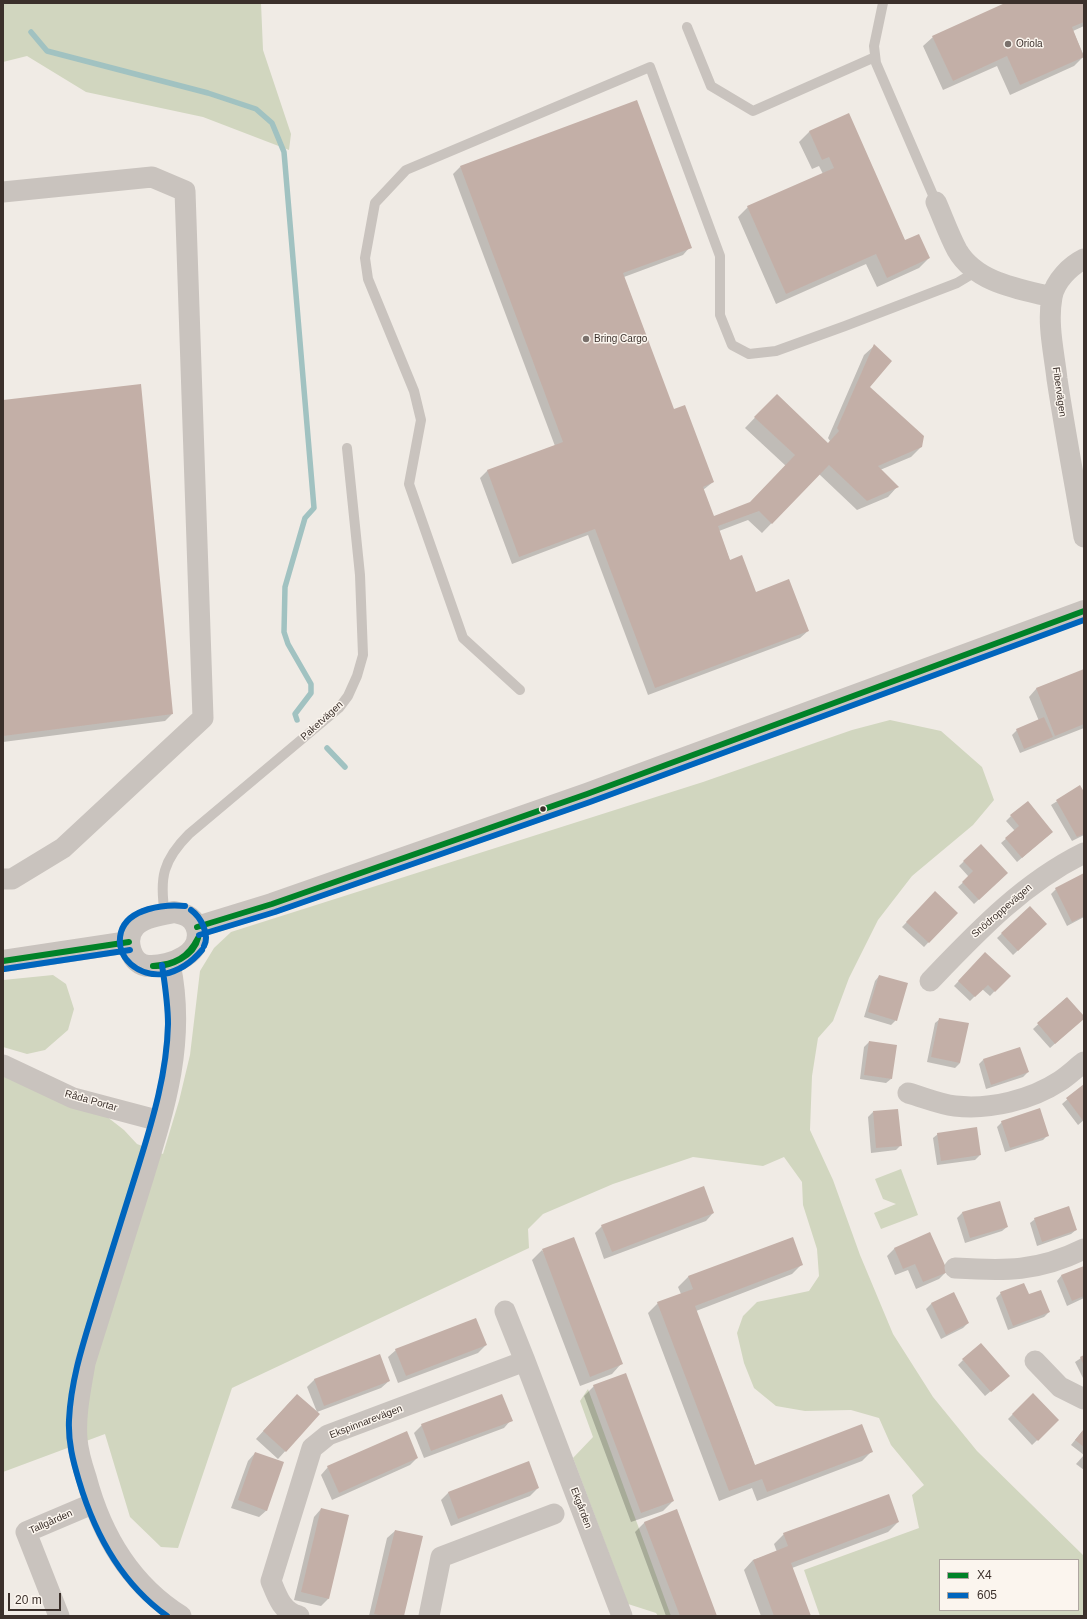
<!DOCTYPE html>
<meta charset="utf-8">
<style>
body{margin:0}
#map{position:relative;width:1087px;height:1619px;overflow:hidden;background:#f0ebe5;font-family:Arial,sans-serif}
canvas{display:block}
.frame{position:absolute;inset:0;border:4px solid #3b302b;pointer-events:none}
.legend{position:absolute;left:939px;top:1559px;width:140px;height:52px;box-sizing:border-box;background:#fbf5ee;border:1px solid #aea6a0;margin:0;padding:5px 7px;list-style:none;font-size:12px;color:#3b302b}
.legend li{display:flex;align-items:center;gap:8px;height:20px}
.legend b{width:20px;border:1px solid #aea6a0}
.scale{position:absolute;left:8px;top:1593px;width:53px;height:18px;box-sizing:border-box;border:2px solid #3b302b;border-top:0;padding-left:5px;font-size:12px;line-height:14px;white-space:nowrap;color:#3b302b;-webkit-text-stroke:3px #fbf5ee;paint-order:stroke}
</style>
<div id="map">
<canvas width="1087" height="1619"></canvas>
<div class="frame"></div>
<ul class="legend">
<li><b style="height:5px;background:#008228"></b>X4</li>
<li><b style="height:5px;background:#0065bd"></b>605</li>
</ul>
<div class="scale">20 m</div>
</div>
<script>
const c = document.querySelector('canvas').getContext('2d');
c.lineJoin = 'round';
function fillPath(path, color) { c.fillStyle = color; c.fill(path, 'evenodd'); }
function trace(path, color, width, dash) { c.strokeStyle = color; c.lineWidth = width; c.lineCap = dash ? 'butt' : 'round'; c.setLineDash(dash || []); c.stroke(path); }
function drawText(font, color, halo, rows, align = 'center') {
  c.font = font + ' Arial,sans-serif'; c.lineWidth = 3; c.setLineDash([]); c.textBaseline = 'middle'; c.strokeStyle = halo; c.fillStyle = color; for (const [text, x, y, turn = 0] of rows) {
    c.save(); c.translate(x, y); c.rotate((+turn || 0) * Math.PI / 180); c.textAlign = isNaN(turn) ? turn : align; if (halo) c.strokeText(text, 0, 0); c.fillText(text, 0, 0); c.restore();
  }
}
fillPath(new Path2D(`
 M 3,3 L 261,3 L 263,50 L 291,134 L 289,150 L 203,117 L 86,92 L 27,56 L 3,62 Z
 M 890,720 L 941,731 L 982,767 L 994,800 L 973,825 L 912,876 L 878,920 L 849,978 L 833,1021 L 818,1038 L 812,1076 L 810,1130 L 833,1180 L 860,1255 L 893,1334 L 933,1397 L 977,1451 L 1084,1556 L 1084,1616 L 820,1616 L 804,1570 L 919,1528 L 912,1495 L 924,1485 L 891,1445 L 879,1418 L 851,1410 L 805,1411 L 776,1406 L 754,1388 L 744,1363 L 737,1333 L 743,1316 L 757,1302 L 809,1291 L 819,1276 L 817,1249 L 803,1205 L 802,1182 L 784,1157 L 763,1166 L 693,1157 L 613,1184 L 543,1214 L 528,1229 L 529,1248 L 232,1388 L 178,1548 L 161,1547 L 130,1517 L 105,1434 L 3,1472 L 3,1075 L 106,1116 L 124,1130 L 137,1144 L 163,1154 L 179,1101 L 190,1055 L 200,971 L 214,948 L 231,932 L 703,782 L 852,730 ZM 940,1560 L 1078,1560 L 1078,1610 L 940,1610 Z
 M 53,975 L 66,984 L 74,1009 L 68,1030 L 45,1050 L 27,1054 L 3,1047 L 3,980 Z
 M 901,1169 L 918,1215 L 881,1229 L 874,1213 L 896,1204 L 883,1199 L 875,1179 Z
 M 588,1389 L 671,1616 L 658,1616 L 656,1613 L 628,1604 L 573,1458 L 593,1437 L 580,1401 Z`), '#d1d6bf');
fillPath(new Path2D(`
 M 1007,3 L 1084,3 L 1084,26 L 1073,31 L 1084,56 L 1074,66 L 1010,95 L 997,66 L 943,90 L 923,46 L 933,37 Z
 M 848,115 L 905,241 L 929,258 L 919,268 L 877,287 L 866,264 L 776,304 L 738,217 L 748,207 L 823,174 L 819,166 L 812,169 L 799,142 L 809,132 Z
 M 460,167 L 690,247 L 683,255 L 624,277 L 674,411 L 713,482 L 703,490 L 713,517 L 750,503 L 786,466 L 745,428 L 767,405 L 828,444 L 830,441 L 828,438 L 864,355 L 874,346 L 868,388 L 921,447 L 911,457 L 880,470 L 897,487 L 888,497 L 857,510 L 819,474 L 762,533 L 748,520 L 719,531 L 730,561 L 755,593 L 808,631 L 800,638 L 648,695 L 588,535 L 512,564 L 480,478 L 487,471 L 555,446 L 453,174 Z
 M 3,401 L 172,714 L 165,721 L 3,742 Z
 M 1084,670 L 1084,728 L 1020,753 L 1012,735 L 1017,730 L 1039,721 L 1029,697 L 1036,689 Z
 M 1080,787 L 1084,794 L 1084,835 L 1072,841 L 1051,805 Z
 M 1011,816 L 1052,832 L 1017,862 L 1001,843 L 1015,831 L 1006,821 Z
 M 981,845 L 1007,873 L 974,904 L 958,887 L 969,877 L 959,866 Z
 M 1084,874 L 1084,917 L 1067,926 L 1051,894 L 1056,889 Z
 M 935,893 L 956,913 L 924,947 L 902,927 Z
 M 1030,907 L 1046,924 L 1013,955 L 997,938 Z
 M 985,953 L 1009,976 L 990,996 L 982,989 L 970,1001 L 954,986 Z
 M 879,976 L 896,1020 L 891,1025 L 864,1017 L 875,981 Z
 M 1066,998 L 1084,1018 L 1050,1048 L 1033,1029 Z
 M 940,1019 L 960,1063 L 955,1068 L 927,1062 L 935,1023 Z
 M 869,1042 L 891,1079 L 886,1083 L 860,1079 L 864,1047 Z
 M 983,1060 L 1028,1072 L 1023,1077 L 986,1089 L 979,1064 Z
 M 1084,1085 L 1084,1120 L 1078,1125 L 1062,1104 Z
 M 873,1112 L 900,1146 L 896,1150 L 871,1153 L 868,1117 Z
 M 1002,1122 L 1048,1135 L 1043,1140 L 1005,1152 L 997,1127 Z
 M 938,1134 L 980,1155 L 975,1160 L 937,1165 L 933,1138 Z
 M 999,1202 L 1007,1227 L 1002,1231 L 965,1243 L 957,1218 L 962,1213 Z
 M 713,1213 L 706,1221 L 604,1259 L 595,1233 L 602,1226 Z
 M 1035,1219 L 1076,1230 L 1071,1234 L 1037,1246 L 1030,1223 Z
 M 930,1233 L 946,1272 L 939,1279 L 916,1289 L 908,1270 L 895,1275 L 887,1256 L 894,1249 Z
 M 792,1238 L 802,1264 L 792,1274 L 696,1311 L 755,1466 L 871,1452 L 862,1461 L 757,1501 L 752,1488 L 719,1501 L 648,1313 L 658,1303 L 681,1294 L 678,1287 L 688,1277 Z
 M 542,1250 L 621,1364 L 612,1374 L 580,1386 L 532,1260 Z
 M 1084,1267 L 1084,1298 L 1067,1306 L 1057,1281 L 1061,1276 Z
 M 953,1293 L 968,1323 L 963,1328 L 941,1339 L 926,1309 L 931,1304 Z
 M 1001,1293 L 1028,1296 L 1049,1312 L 1044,1317 L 1008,1330 L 996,1298 Z
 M 486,1345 L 478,1353 L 398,1383 L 388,1357 L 396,1350 Z
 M 1084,1356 L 1084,1380 L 1075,1362 Z
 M 963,1360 L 1004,1380 L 985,1396 L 958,1365 Z
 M 315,1379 L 389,1381 L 381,1388 L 317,1412 L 307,1387 Z
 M 594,1386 L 673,1501 L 663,1511 L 631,1522 L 584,1396 Z
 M 1033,1394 L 1058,1420 L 1032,1445 L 1008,1419 Z
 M 290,1402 L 319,1414 L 278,1459 L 256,1439 Z
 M 511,1420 L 504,1428 L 424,1458 L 414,1433 L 422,1425 Z
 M 1084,1429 L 1084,1470 L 1076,1464 L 1084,1455 L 1071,1445 Z
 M 255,1453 L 267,1510 L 259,1517 L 231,1508 L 248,1461 Z
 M 417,1458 L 410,1465 L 332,1500 L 321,1475 L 328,1467 Z
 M 528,1463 L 538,1488 L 530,1496 L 451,1526 L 441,1500 L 448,1493 Z
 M 321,1509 L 328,1599 L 321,1606 L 294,1600 L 314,1517 Z
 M 645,1522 L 716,1616 L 666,1616 L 635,1532 Z
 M 898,1522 L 888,1532 L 792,1568 L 810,1616 L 761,1616 L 744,1570 L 753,1560 L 777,1552 L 774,1544 L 784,1534 Z
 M 395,1531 L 422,1537 L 403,1616 L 369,1616 L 387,1538 Z`), '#0003');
trace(new Path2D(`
 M 31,32 L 47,51 L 208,93 L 256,109 L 272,123 L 284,152 L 314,508 L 305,518 L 285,587 L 284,632 L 288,644 L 311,684 L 311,693 L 295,714 L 297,720
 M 327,748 L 345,767`), '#a1c2c1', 5.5);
fillPath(new Path2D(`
 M 1005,3 L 1084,3 L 1084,22 L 1072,27 L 1084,57 L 1020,85 L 1007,56 L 953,81 L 932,36 Z
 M 637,100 L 692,248 L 623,273 L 674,409 L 685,405 L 714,482 L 703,487 L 714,516 L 750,502 L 795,455 L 754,417 L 777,394 L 828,443 L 839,431 L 837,428 L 874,344 L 892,361 L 870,387 L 924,436 L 922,447 L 878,466 L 899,487 L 867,501 L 829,465 L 772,524 L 759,511 L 718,526 L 730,560 L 742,555 L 756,592 L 789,579 L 809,631 L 655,688 L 595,529 L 519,557 L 487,470 L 563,442 L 460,166 Z
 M 849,113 L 905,240 L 919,234 L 930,258 L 887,278 L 876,254 L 786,294 L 747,206 L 834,168 L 829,157 L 822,160 L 809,131 Z
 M 141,384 L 173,714 L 3,736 L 3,400 Z
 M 1084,669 L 1084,724 L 1055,736 L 1036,688 Z
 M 1044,717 L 1053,737 L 1024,749 L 1016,729 Z
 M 1080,785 L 1084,792 L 1084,834 L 1077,837 L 1056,800 Z
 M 1028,801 L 1053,832 L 1022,858 L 1005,838 L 1019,826 L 1010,815 Z
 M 981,844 L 1008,873 L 979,900 L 962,882 L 973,871 L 963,861 Z
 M 1084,873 L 1084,916 L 1072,922 L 1055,888 Z
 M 935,891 L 958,913 L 929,943 L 906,922 Z
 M 1030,906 L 1047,924 L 1018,951 L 1001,933 Z
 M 985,952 L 1011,976 L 995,992 L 988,985 L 975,997 L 958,981 Z
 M 879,975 L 908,983 L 897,1021 L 868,1012 Z
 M 1067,997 L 1084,1016 L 1084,1019 L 1055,1044 L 1037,1023 Z
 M 939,1018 L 969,1023 L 960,1063 L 931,1057 Z
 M 869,1041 L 897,1045 L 892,1079 L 864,1075 Z
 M 1020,1047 L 1029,1072 L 991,1085 L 983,1059 Z
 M 1084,1084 L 1084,1122 L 1066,1098 Z
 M 1040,1108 L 1049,1136 L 1010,1148 L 1001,1121 Z
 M 898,1109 L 902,1146 L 876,1148 L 873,1111 Z
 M 977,1127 L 981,1155 L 941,1161 L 937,1133 Z
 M 704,1186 L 714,1213 L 612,1252 L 601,1225 Z
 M 1000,1201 L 1008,1227 L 970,1238 L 962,1212 Z
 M 1069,1206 L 1077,1230 L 1042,1242 L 1034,1218 Z
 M 930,1232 L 948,1272 L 923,1282 L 915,1264 L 903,1269 L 894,1248 Z
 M 574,1237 L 623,1364 L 590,1377 L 542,1249 Z
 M 793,1237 L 803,1265 L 695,1306 L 755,1465 L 862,1424 L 873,1452 L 767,1492 L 762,1479 L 729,1491 L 657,1302 L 693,1289 L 688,1276 Z
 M 1084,1266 L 1084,1296 L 1072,1301 L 1061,1275 Z
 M 1024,1283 L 1029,1294 L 1041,1290 L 1050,1312 L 1013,1326 L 1000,1292 Z
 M 954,1292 L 969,1323 L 946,1335 L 931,1303 Z
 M 476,1318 L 487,1345 L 406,1376 L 395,1349 Z
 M 981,1343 L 1010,1376 L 991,1392 L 962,1359 Z
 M 380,1354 L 390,1381 L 324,1406 L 314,1379 Z
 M 1084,1355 L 1084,1366 L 1080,1357 Z
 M 626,1373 L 674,1501 L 641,1513 L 593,1385 Z
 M 1033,1393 L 1059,1420 L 1038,1441 L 1012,1414 Z
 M 297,1394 L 320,1414 L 286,1452 L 263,1431 Z
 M 502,1394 L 513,1421 L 431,1451 L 421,1424 Z
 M 1084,1429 L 1084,1447 L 1075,1440 Z
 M 407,1431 L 418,1458 L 339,1493 L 327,1466 Z
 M 255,1452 L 284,1462 L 267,1511 L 238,1500 Z
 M 529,1461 L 539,1488 L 458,1519 L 448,1492 Z
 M 889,1494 L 899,1522 L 791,1563 L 811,1616 L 774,1616 L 753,1560 L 788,1546 L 783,1533 Z
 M 321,1508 L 349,1515 L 329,1599 L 301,1592 Z
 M 677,1509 L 717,1616 L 680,1616 L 644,1522 Z
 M 395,1530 L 423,1536 L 404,1616 L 383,1616 L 374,1614 Z`), '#c3afa7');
trace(new Path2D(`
 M 883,3 L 874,46 L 876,63 L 936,202
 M 687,27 L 711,86 L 753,111 L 875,57
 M 520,690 L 463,638 L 409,484 L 421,420 L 414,391 L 368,279 L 365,258 L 375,203 L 406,170 L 650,67 L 720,256 L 720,315 L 732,345 L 749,354 L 776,351 L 845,326 L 957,283 L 977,271
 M 165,914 C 159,878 163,860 189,834 L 339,708 L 348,696 L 357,676 L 363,655 L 360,575 L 347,448`), '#c9c3be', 10);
trace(new Path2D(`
 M 3,192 L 152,177 L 185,191 L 203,718 L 63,848 L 12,879 L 3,879
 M 936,202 C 943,218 949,235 957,250 C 976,283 1019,289 1052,297
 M 1084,259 C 1070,266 1055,281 1052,297 C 1047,324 1054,352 1057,379 C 1065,432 1075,484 1084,537
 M 170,964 C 188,1048 160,1122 136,1201 C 119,1255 102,1309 85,1363 C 81,1388 75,1414 77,1439 C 78,1452 82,1465 86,1477 C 101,1534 130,1584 181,1616
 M 930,981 C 977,932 1023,883 1084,853
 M 3,1065 L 73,1098 L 160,1121
 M 908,1093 C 923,1097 939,1104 955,1106 C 990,1110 1031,1100 1060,1081 C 1069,1075 1076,1068 1084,1062
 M 955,1268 C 1005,1271 1038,1272 1084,1249
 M 525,1361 L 622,1616
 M 1035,1361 L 1060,1387 L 1084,1399
 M 59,1616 L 26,1532 L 92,1504
 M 299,1616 C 282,1612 277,1596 271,1581 L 312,1448 L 328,1435 L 525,1361 L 505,1311
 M 429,1616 L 441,1557 L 554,1514`), '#c9c3be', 21);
trace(new Path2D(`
 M 174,912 C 184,914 192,916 196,926 C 207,953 170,967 149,966 C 131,966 123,939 135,926 C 144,916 161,915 174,912 Z
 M 197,927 L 272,904 L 587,794 L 1084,611
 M 3,961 L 129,942`), '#c9c3be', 22);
trace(new Path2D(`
 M 197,927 L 272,904 L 587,794 L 1084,611
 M 3,961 L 129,942
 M 153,966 C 170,967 194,956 198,938
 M 153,966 C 175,964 188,958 198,938`), '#008228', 6);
trace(new Path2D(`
 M 185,906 C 165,904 128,908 121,932 C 114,959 140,977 164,974 C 179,971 192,962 202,950
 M 191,910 C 201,917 210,935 204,946
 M 199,935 L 275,912 L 590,802 L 1084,620
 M 162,965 C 165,985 168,1004 168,1024 C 167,1072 153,1119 139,1164 C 125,1209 111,1253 97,1298 C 85,1338 71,1377 69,1420 C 68,1442 73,1461 79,1481 C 95,1535 121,1583 167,1616
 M 4,969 L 130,950`), '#0065bd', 6);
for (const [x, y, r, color] of [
 [1008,44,4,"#7a716c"],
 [586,339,4,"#7a716c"],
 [543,809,3.5,"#3b302b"]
]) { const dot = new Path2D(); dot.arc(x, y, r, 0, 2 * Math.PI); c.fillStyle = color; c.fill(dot); trace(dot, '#fbf5ee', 1.5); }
drawText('10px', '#3b302b', '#fbf5ee', [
 ["Oriola",1016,44],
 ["Bring Cargo",594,339]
], 'left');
drawText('10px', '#3b302b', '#fbf5ee', [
 ["Fibervägen",1059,392,82],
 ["Paketvägen",322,721,-42],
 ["Snödroppevägen",1002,911,-41],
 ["Råda Portar",91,1101,16],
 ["Ekspinnarevägen",366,1422,-21],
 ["Ekgården",581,1508,69],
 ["Tallgården",51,1522,-24]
]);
</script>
